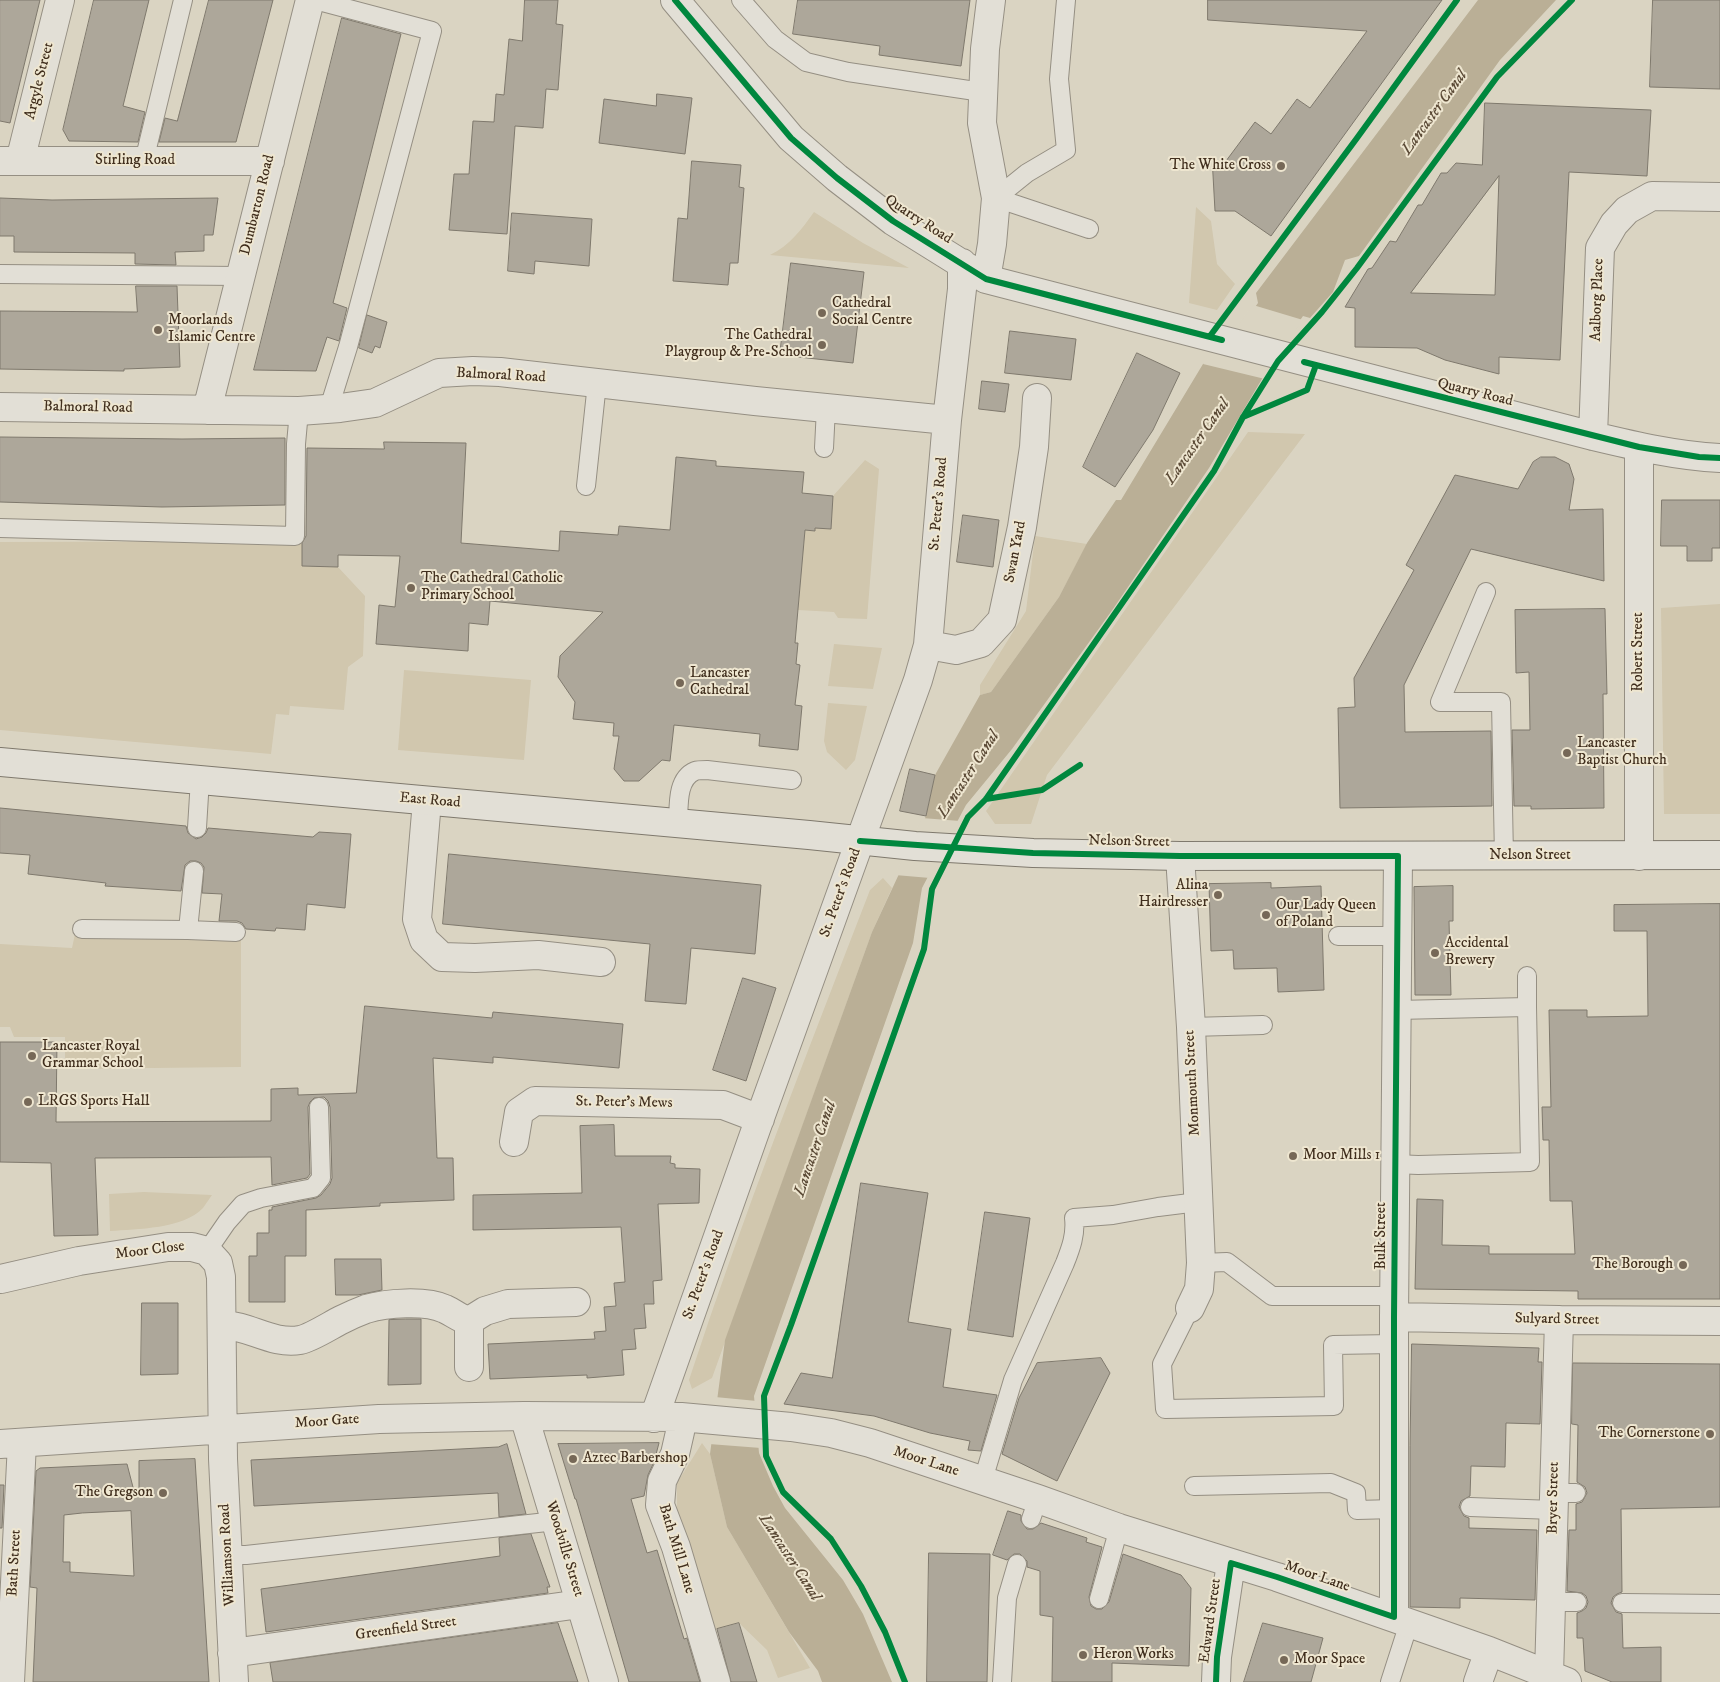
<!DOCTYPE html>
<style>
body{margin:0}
canvas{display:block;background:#dad4c2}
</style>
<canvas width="1720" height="1682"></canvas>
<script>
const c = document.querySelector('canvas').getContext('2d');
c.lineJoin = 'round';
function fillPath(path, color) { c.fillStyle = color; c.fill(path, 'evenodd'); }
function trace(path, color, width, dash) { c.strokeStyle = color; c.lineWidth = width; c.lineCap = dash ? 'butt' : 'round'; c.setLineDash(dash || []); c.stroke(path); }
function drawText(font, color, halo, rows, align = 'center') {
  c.font = font + ' "IM FELL DW Pica",serif'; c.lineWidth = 4; c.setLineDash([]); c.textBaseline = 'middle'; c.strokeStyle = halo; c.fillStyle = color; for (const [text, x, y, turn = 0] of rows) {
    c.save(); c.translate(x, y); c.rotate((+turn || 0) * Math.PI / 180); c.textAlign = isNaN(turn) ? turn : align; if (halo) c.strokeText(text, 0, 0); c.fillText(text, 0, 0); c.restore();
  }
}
fillPath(new Path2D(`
 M 1196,207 L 1211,221 L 1217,264 L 1235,284 L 1217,310 L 1189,303 Z
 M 814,212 L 863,243 L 909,268 L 770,255 C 789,246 802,229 814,212 Z
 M 1248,432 L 1305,434 L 1047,775 L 1031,824 L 995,824 L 986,811 Z
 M 865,460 L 879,469 L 867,619 L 838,618 L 834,612 L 798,610 L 805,530 L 815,531 L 815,528 L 831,529 L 833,496 Z
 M 1035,536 L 1087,544 L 1059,597 L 991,692 L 980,695 L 980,685 L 1026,611 Z
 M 302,541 L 302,566 L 338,567 L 365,596 L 363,656 L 348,667 L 344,710 L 290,706 L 289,715 L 276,714 L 271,754 L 0,730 L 0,542 Z
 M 1720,604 L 1720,814 L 1664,814 L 1661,608 Z
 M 834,644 L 882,648 L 873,689 L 828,686 Z
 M 404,670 L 531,680 L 524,760 L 398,750 Z
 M 828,703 L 867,706 L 855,760 L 846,770 L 827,752 L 824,741 Z
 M 883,878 L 892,888 L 872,932 L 712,1378 L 692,1389 L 689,1380 C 743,1215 807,1053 870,890 Z
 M 75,934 L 241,937 L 241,1067 L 65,1069 L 65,1037 L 14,1037 L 10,1027 L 0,1027 L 0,944 L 72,948 Z
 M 144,1192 L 212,1195 C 209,1199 206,1204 203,1208 C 183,1229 137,1229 110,1231 L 109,1194 Z
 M 702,1443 L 710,1454 L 727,1527 L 810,1668 L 778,1678 L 767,1650 L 739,1623 L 715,1630 L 691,1549 L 677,1511 L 677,1483 Z`), '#d1c7ae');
fillPath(new Path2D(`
 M 1478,0 L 1556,0 L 1500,60 L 1359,256 L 1345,260 L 1333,292 L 1310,318 L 1303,316 L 1275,357 L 1209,468 L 1113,609 L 1012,749 L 966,805 L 922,888 L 913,943 L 754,1396 L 759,1453 L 773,1486 L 785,1508 L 843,1580 L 863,1614 L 892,1682 L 822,1682 L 818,1671 L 789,1632 L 727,1527 L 710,1454 L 725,1340 L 872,932 L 926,816 L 935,775 L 980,695 L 991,692 L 1059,597 L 1087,543 L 1116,500 L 1121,500 L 1203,364 L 1217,358 L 1258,303 L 1256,293 Z`), '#baaf96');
fillPath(new Path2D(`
 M 1253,305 L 1303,320 L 1277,358 L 1265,379 L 1203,364 L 1207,360 L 1215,356 Z
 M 922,818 L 960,821 L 930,878 L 895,875 Z
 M 715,1397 L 757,1401 L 761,1448 L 709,1444 Z`), '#dad4c2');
const building = new Path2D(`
 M 0,0 L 40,0 L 10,123 L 0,121 Z
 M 94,0 L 149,0 L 123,106 L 145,112 L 138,142 L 69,141 L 63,130 Z
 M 209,0 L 273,0 L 236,142 L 159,142 L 165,118 L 177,121 Z
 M 525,0 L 558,0 L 556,24 L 563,25 L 558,90 L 546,89 L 543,128 L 515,126 L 507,234 L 449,230 L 454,174 L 469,174 L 473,121 L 494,122 L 496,94 L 504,95 L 509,39 L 522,41 Z
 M 798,0 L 970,0 L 961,66 L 879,55 L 880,46 L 793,34 Z
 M 1208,0 L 1442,0 L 1271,236 L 1235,211 L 1215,211 L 1212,157 L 1223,165 L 1255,122 L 1271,134 L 1297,99 L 1310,108 L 1367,31 L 1208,20 Z
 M 1653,0 L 1720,0 L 1720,89 L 1650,87 Z
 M 342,18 L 401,34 L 333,303 L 347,308 L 339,341 L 327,337 L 316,371 L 254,370 Z
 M 657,94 L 692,98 L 685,154 L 599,143 L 604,99 L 656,106 Z
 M 1485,103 L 1651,110 L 1647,176 L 1569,172 L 1560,360 L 1499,357 L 1499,374 L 1445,360 L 1417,348 L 1355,347 L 1355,308 L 1345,307 L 1368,269 L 1372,268 L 1390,241 L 1396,242 L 1418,205 L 1422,205 L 1441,173 L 1447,173 L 1456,163 L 1482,165 ZM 1499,176 L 1495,295 L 1411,293 Z
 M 692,161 L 741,165 L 739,187 L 744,188 L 738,263 L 730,263 L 728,285 L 673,281 L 678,218 L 687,219 Z
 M 0,198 L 52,200 L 218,198 L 213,235 L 204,235 L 204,251 L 175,252 L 176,265 L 135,264 L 135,253 L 14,252 L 14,236 L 0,236 Z
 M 512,213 L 592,219 L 589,266 L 535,261 L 534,274 L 508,271 Z
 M 791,263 L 864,272 L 853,363 L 780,355 Z
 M 136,286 L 177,286 L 180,367 L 124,369 L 124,371 L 0,369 L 0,311 L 137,312 Z
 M 367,315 L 387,322 L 380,348 L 375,346 L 372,353 L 359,348 Z
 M 1010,331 L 1076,339 L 1071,380 L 1005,373 Z
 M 1137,353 L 1180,373 L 1153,430 L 1115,487 L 1083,467 Z
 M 982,381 L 1009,384 L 1005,412 L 979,409 Z
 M 0,437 L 182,439 L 285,438 L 285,505 L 162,507 L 0,502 Z
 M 384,442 L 466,443 L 461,543 L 559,551 L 560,531 L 618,535 L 619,526 L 670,530 L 676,457 L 716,461 L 716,466 L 804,472 L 802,493 L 833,496 L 831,529 L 815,528 L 815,531 L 805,530 L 795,643 L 798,643 L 796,664 L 800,665 L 795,705 L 802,706 L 798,750 L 759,746 L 760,734 L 674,725 L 670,761 L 662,760 L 639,781 L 624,781 L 614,769 L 619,736 L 613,736 L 614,723 L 573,719 L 575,702 L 558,677 L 560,656 L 603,612 L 490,601 L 488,625 L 469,623 L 468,651 L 376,644 L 379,605 L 395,607 L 400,556 L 338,555 L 338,567 L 302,566 L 302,543 L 306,536 L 307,448 L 384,449 Z
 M 1541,457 L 1555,457 L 1569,464 L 1574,479 L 1569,510 L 1603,509 L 1604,581 L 1471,549 L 1404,685 L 1405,732 L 1491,731 L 1492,806 L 1340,808 L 1338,708 L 1355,707 L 1354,678 L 1414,570 L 1406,565 L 1455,475 L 1518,489 L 1533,462 Z
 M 1662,500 L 1720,500 L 1720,548 L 1712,548 L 1712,561 L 1687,561 L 1687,546 L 1661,546 Z
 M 963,515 L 999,520 L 993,567 L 957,562 Z
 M 1605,609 L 1607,694 L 1603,694 L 1604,808 L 1531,809 L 1531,806 L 1514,806 L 1512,730 L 1530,730 L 1529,672 L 1516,673 L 1515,610 Z
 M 910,769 L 935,775 L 926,816 L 900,811 Z
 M 0,808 L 186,826 L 188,833 L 196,839 L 202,837 L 206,833 L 208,828 L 313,837 L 319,832 L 351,834 L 345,908 L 307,904 L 305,930 L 276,928 L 275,931 L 246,929 L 242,923 L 237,921 L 219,921 L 222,894 L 202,893 L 204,867 L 201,863 L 196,861 L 190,861 L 185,865 L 181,891 L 105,886 L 106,883 L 28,874 L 30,855 L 0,853 Z
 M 449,854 L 761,885 L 755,954 L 691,948 L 686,1004 L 645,1001 L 650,944 L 443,924 Z
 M 1271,883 L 1271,888 L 1321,886 L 1324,990 L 1278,992 L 1277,968 L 1234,969 L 1233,950 L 1211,951 L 1209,884 Z
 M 1453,886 L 1453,921 L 1449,921 L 1451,995 L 1415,995 L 1414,887 Z
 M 1720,904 L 1720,1299 L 1578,1299 L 1578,1291 L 1415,1289 L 1417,1199 L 1443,1200 L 1442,1245 L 1489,1246 L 1489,1254 L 1575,1254 L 1572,1201 L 1550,1201 L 1549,1140 L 1543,1140 L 1542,1107 L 1551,1107 L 1549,1010 L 1587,1010 L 1587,1017 L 1648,1016 L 1647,931 L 1614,931 L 1614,905 Z
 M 743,978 L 776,988 L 746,1081 L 713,1070 Z
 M 365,1006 L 492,1018 L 493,1012 L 623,1024 L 619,1068 L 493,1057 L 493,1063 L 433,1058 L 437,1158 L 453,1158 L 454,1200 L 380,1203 L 380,1206 L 306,1210 L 306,1256 L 285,1256 L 285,1302 L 249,1302 L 249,1256 L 257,1256 L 257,1233 L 269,1233 L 269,1210 L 272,1210 L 272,1207 L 316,1198 L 321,1195 L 330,1184 L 332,1178 L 330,1107 L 328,1101 L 324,1097 L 314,1098 L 310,1102 L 308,1107 L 310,1174 L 307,1178 L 272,1185 L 271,1157 L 95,1158 L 98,1235 L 54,1236 L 51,1163 L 0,1162 L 0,1042 L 57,1042 L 56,1122 L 271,1121 L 271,1089 L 298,1088 L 298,1095 L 356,1093 Z
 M 614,1125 L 615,1156 L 671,1156 L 670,1163 L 675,1164 L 675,1168 L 700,1169 L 699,1203 L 658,1204 L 662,1280 L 653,1281 L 654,1304 L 644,1304 L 646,1328 L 634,1329 L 636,1349 L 622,1350 L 624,1375 L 587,1378 L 587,1375 L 490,1379 L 488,1344 L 595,1339 L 594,1332 L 606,1331 L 604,1307 L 616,1306 L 614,1283 L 625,1282 L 621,1227 L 473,1230 L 473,1195 L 582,1193 L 580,1126 Z
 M 861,1183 L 928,1193 L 908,1322 L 951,1329 L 943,1387 L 997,1395 L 981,1451 L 968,1450 L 970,1441 L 930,1433 L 874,1416 L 784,1404 L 801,1373 L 832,1378 Z
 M 985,1212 L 1030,1218 L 1013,1337 L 968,1330 Z
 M 335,1259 L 381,1259 L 382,1290 L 358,1295 L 336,1295 Z
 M 142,1303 L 178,1303 L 178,1374 L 141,1375 Z
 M 406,1319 L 421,1319 L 421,1384 L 388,1385 L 389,1320 Z
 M 1412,1344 L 1539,1348 L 1538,1362 L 1542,1362 L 1540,1424 L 1506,1423 L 1505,1467 L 1471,1466 L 1470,1496 L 1461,1501 L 1459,1507 L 1464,1516 L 1469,1518 L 1469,1528 L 1537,1530 L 1535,1600 L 1460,1598 L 1460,1608 L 1410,1607 L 1410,1446 Z
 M 1101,1358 L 1110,1373 L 1057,1481 L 1002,1454 L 1019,1398 L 1037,1363 Z
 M 1573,1363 L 1720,1364 L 1720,1507 L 1621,1509 L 1622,1592 L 1617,1594 L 1613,1597 L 1611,1603 L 1616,1612 L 1622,1614 L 1623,1648 L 1661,1647 L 1661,1682 L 1612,1682 L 1585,1671 L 1583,1638 L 1577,1638 L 1577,1613 L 1582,1611 L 1586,1608 L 1588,1602 L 1586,1596 L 1582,1593 L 1567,1591 L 1569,1530 L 1576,1530 L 1576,1504 L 1582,1502 L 1587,1493 L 1585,1487 L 1577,1482 L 1578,1425 L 1572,1424 Z
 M 659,1443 L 654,1462 L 648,1475 L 644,1496 L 631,1499 L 647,1553 L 657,1550 L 684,1639 L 687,1638 L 700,1682 L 629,1682 L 576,1499 L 575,1499 L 558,1444 Z
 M 507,1444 L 526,1514 L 499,1517 L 498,1493 L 254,1506 L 251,1460 L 498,1447 Z
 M 195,1459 L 209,1682 L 33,1682 L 37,1588 L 30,1587 L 36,1471 L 40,1468 L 127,1464 L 134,1491 L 139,1491 L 139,1461 ZM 131,1511 L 134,1576 L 70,1572 L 70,1562 L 63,1562 L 64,1515 L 82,1513 Z
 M 0,1485 L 4,1485 L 2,1528 L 0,1528 Z
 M 1008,1511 L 1021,1515 L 1021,1521 L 1027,1529 L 1033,1529 L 1041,1523 L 1087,1538 L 1086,1542 L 1102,1547 L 1089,1597 L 1091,1606 L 1096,1609 L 1102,1609 L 1109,1602 L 1123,1554 L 1181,1575 L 1191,1588 L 1189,1666 L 1112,1663 L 1112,1682 L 1052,1682 L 1053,1617 L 1040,1615 L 1040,1571 L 1027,1567 L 1027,1561 L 1020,1554 L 1014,1554 L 1007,1560 L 993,1555 Z
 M 531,1534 L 550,1587 L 547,1587 L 548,1593 L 266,1632 L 261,1589 L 500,1556 L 499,1538 Z
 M 929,1553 L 990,1554 L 987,1682 L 927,1682 Z
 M 558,1623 L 578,1682 L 273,1682 L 270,1663 Z
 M 739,1623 L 757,1682 L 731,1682 L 717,1629 Z
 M 1263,1623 L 1323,1638 L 1311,1682 L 1244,1682 Z`);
fillPath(building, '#ada79a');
trace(building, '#7f796d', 1);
const lane = new Path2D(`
 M 315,0 L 432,31 L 348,347 L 329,408
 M 741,0 L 775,39 L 806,62 L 848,72 L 982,92
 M 144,161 L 183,0
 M 996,198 L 1027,173 L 1066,150 L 1059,79 L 1066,0
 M 996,198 L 1089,229
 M 0,274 L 240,276
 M 824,448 L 826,408
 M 586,486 L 597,383
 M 0,528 L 295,536 L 296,444 L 299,411
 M 1486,592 L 1440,702 L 1501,702 L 1504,857
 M 678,824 C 679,807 676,779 695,771 C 698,770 703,770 707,770 L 792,780
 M 197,828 L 200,779
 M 82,929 L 188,930 L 236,932
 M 188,930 L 194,871
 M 1338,936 L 1397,936
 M 1527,976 L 1527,1007
 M 1191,1027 L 1263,1025
 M 1395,1164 L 1418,1165 L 1530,1162 L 1527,1007 L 1397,1010
 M 207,1251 L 227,1222 L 243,1204 L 261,1198 L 313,1188 L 321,1178 L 319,1107
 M 1201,1263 L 1227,1262 L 1272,1296 L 1394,1296
 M 1190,1308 L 1162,1364 L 1165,1409 L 1334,1406 L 1333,1345 L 1394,1344
 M 983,1480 L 1013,1380 L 1065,1263 C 1071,1248 1076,1234 1074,1218 L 1113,1215 L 1158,1207 L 1198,1202
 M 1194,1486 L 1331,1483 L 1356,1493 L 1357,1510 L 1394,1509
 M 1554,1493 L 1576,1493
 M 1470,1507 L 1554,1510
 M 1031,1519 L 1038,1499
 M 228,1555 L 246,1555 L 556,1521
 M 1099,1599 L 1119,1528
 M 1552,1602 L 1577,1602
 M 1622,1603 L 1720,1604
 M 1002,1682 L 1007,1598 L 1017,1564
 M 1390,1682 L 1409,1623`);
const street = new Path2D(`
 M 675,0 L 791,138 L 837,178 L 893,221 L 986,279 L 1593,436 C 1635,446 1677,456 1720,458
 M 0,161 L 270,161
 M 20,161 L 60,0
 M 986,279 L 992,244 L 996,198 L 982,123 L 985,49 L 991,0
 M 0,407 L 299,411 L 340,408 L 375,403 L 439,373 L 473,371 L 500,372 L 755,401 L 947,420
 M 207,410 L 310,0
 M 1593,436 L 1600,248 L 1614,224 L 1627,210 L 1652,196 L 1720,197
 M 928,645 L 956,650 L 981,643 L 1002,620 L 1022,527 L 1034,447 L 1037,398
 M 427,801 L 417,919 L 424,940 L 442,957 L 475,958 L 538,955 L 601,962
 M 1180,856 L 1191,1027 L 1201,1263 L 1199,1289 L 1190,1308
 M 1639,856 L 1639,447
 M 514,1142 L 519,1112 L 535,1101 L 723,1105 L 760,1119
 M 1,1279 L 79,1261 L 168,1247 L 192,1247 L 207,1251 L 218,1263 L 221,1277 L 223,1459 L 234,1682
 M 1394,1317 L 1559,1320 L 1720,1321
 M 222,1325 C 249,1325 272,1345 300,1340 C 311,1338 331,1325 341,1320 C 349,1316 358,1312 366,1309 C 386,1303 426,1300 445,1309 C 454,1313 459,1318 469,1321 L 485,1311 L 508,1304 L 576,1302
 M 469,1367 L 469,1321
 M 524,1416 L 604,1682
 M 681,1417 L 680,1432 L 675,1454 L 662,1481 L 660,1505 L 676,1547 L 716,1682
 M 654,1418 L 756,1129 L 918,680 L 928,645 L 947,420 L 962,289 L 962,263
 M 0,1444 L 379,1419 L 524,1416 L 681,1417 L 791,1427 L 831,1433 L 870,1443 L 1038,1499 L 1119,1528 L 1277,1577 L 1489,1651 L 1567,1682
 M 1394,1617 L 1394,1317 L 1398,856
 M 232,1653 L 580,1604
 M 1549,1675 L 1559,1320
 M 10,1682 L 22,1443
 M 1216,1682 L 1217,1657 L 1231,1563
 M 1478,1682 L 1489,1651`);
const secondary = new Path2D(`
 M 0,762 L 809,835 L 915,846 L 1033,853 L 1180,856 L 1720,855`);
trace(lane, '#958f83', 20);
trace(street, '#958f83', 30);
trace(secondary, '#7f796d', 30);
trace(lane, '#e2dfd6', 18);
trace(street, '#e2dfd6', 28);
trace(secondary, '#e2dfd6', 28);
trace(new Path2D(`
 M 675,0 L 791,138 L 837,178 L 893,221 L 986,279 L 1222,340
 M 1210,336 L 1357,138 L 1457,0
 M 1304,362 L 1639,447 L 1699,457 L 1720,458
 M 1243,417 L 1307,390 L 1316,365
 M 986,799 L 1042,790 L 1080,765
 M 860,841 L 1033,853 L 1180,856 L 1398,856 L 1394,1317 L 1394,1617 L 1277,1577 L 1231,1563 L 1217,1657 L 1216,1682
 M 905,1682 L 885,1632 L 861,1586 L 831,1539 L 783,1492 L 766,1456 L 764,1396 L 791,1325 L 924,949 L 932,889 L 968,817 L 986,799 L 1214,471 L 1243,417 L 1278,361 L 1322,312 L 1357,268 L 1497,77 L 1572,0`), '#00873e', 6);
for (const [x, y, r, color] of [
 [1281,166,5,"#766857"],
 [822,313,5,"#766857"],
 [158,330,5,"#766857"],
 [822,345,5,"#766857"],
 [411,588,5,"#766857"],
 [680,683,5,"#766857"],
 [1567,753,5,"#766857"],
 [1218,895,5,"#766857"],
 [1266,915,5,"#766857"],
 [1435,953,5,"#766857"],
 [32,1056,5,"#766857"],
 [28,1102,5,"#766857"],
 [1293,1156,5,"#766857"],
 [1683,1265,5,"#766857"],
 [1710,1434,5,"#766857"],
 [573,1459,5,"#766857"],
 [163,1493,5,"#766857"],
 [1083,1655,5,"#766857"],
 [1284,1660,5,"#766857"]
]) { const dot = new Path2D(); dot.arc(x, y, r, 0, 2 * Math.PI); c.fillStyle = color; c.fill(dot); trace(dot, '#eee6d0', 2); }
drawText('15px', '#402e1d', '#eee6d0', [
 ["Argyle Street",40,81,-76],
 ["Stirling Road",135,161],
 ["Dumbarton Road",258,205,-76],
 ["Quarry Road",918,220,33],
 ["Aalborg Place",1598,300,-88],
 ["Balmoral Road",501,376,3],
 ["Quarry Road",1475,393,14],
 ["Balmoral Road",88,408,1],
 ["St. Peter's Road",939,504,-85],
 ["Swan Yard",1016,552,-79],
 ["Robert Street",1639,652,-90],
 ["East Road",430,801,5],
 ["Nelson Street",1129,842,1],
 ["Nelson Street",1530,856],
 ["St. Peter's Road",841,893,-70],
 ["Monmouth Street",1193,1083,-93],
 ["St. Peter's Mews",624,1103,1],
 ["Bulk Street",1382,1236,-90],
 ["Moor Close",150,1251,-7],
 ["St. Peter's Road",704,1275,-70],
 ["Sulyard Street",1557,1320,1],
 ["Moor Gate",327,1422,-4],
 ["Moor Lane",926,1462,18],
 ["Bryer Street",1554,1498,-89],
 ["Woodville Street",564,1549,73],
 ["Bath Mill Lane",676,1549,73],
 ["Williamson Road",228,1555,-93],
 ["Bath Street",15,1563,-87],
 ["Moor Lane",1317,1577,19],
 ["Edward Street",1211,1621,-82],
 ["Greenfield Street",406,1629,-8]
]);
drawText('15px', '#402e1d', '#eee6d0', [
 ["The White Cross",1271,166,"right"],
 ["Cathedral",832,304],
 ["Social Centre",832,321],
 ["Moorlands",168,321],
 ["Islamic Centre",168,338],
 ["The Cathedral",812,336,"right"],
 ["Playgroup & Pre-School",812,353,"right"],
 ["The Cathedral Catholic",421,579],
 ["Primary School",421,596],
 ["Lancaster",690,674],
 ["Cathedral",690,691],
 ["Lancaster",1577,744],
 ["Baptist Church",1577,761],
 ["Alina",1208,886,"right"],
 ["Hairdresser",1208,903,"right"],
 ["Our Lady Queen",1276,906],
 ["of Poland",1276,923],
 ["Accidental",1445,944],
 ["Brewery",1445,961],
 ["Lancaster Royal",42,1047],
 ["Grammar School",42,1064],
 ["LRGS Sports Hall",38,1102],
 ["Moor Mills 1",1303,1156],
 ["The Borough",1673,1265,"right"],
 ["The Cornerstone",1700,1434,"right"],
 ["Aztec Barbershop",583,1459],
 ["The Gregson",153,1493,"right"],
 ["Heron Works",1093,1655],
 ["Moor Space",1294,1660]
], 'left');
drawText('italic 16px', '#5b4a36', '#eee6d0', [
 ["Lancaster Canal",1435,113,-54],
 ["Lancaster Canal",1198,442,-55],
 ["Lancaster Canal",969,775,-57],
 ["Lancaster Canal",816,1149,-71],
 ["Lancaster Canal",789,1558,57]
]);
</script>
